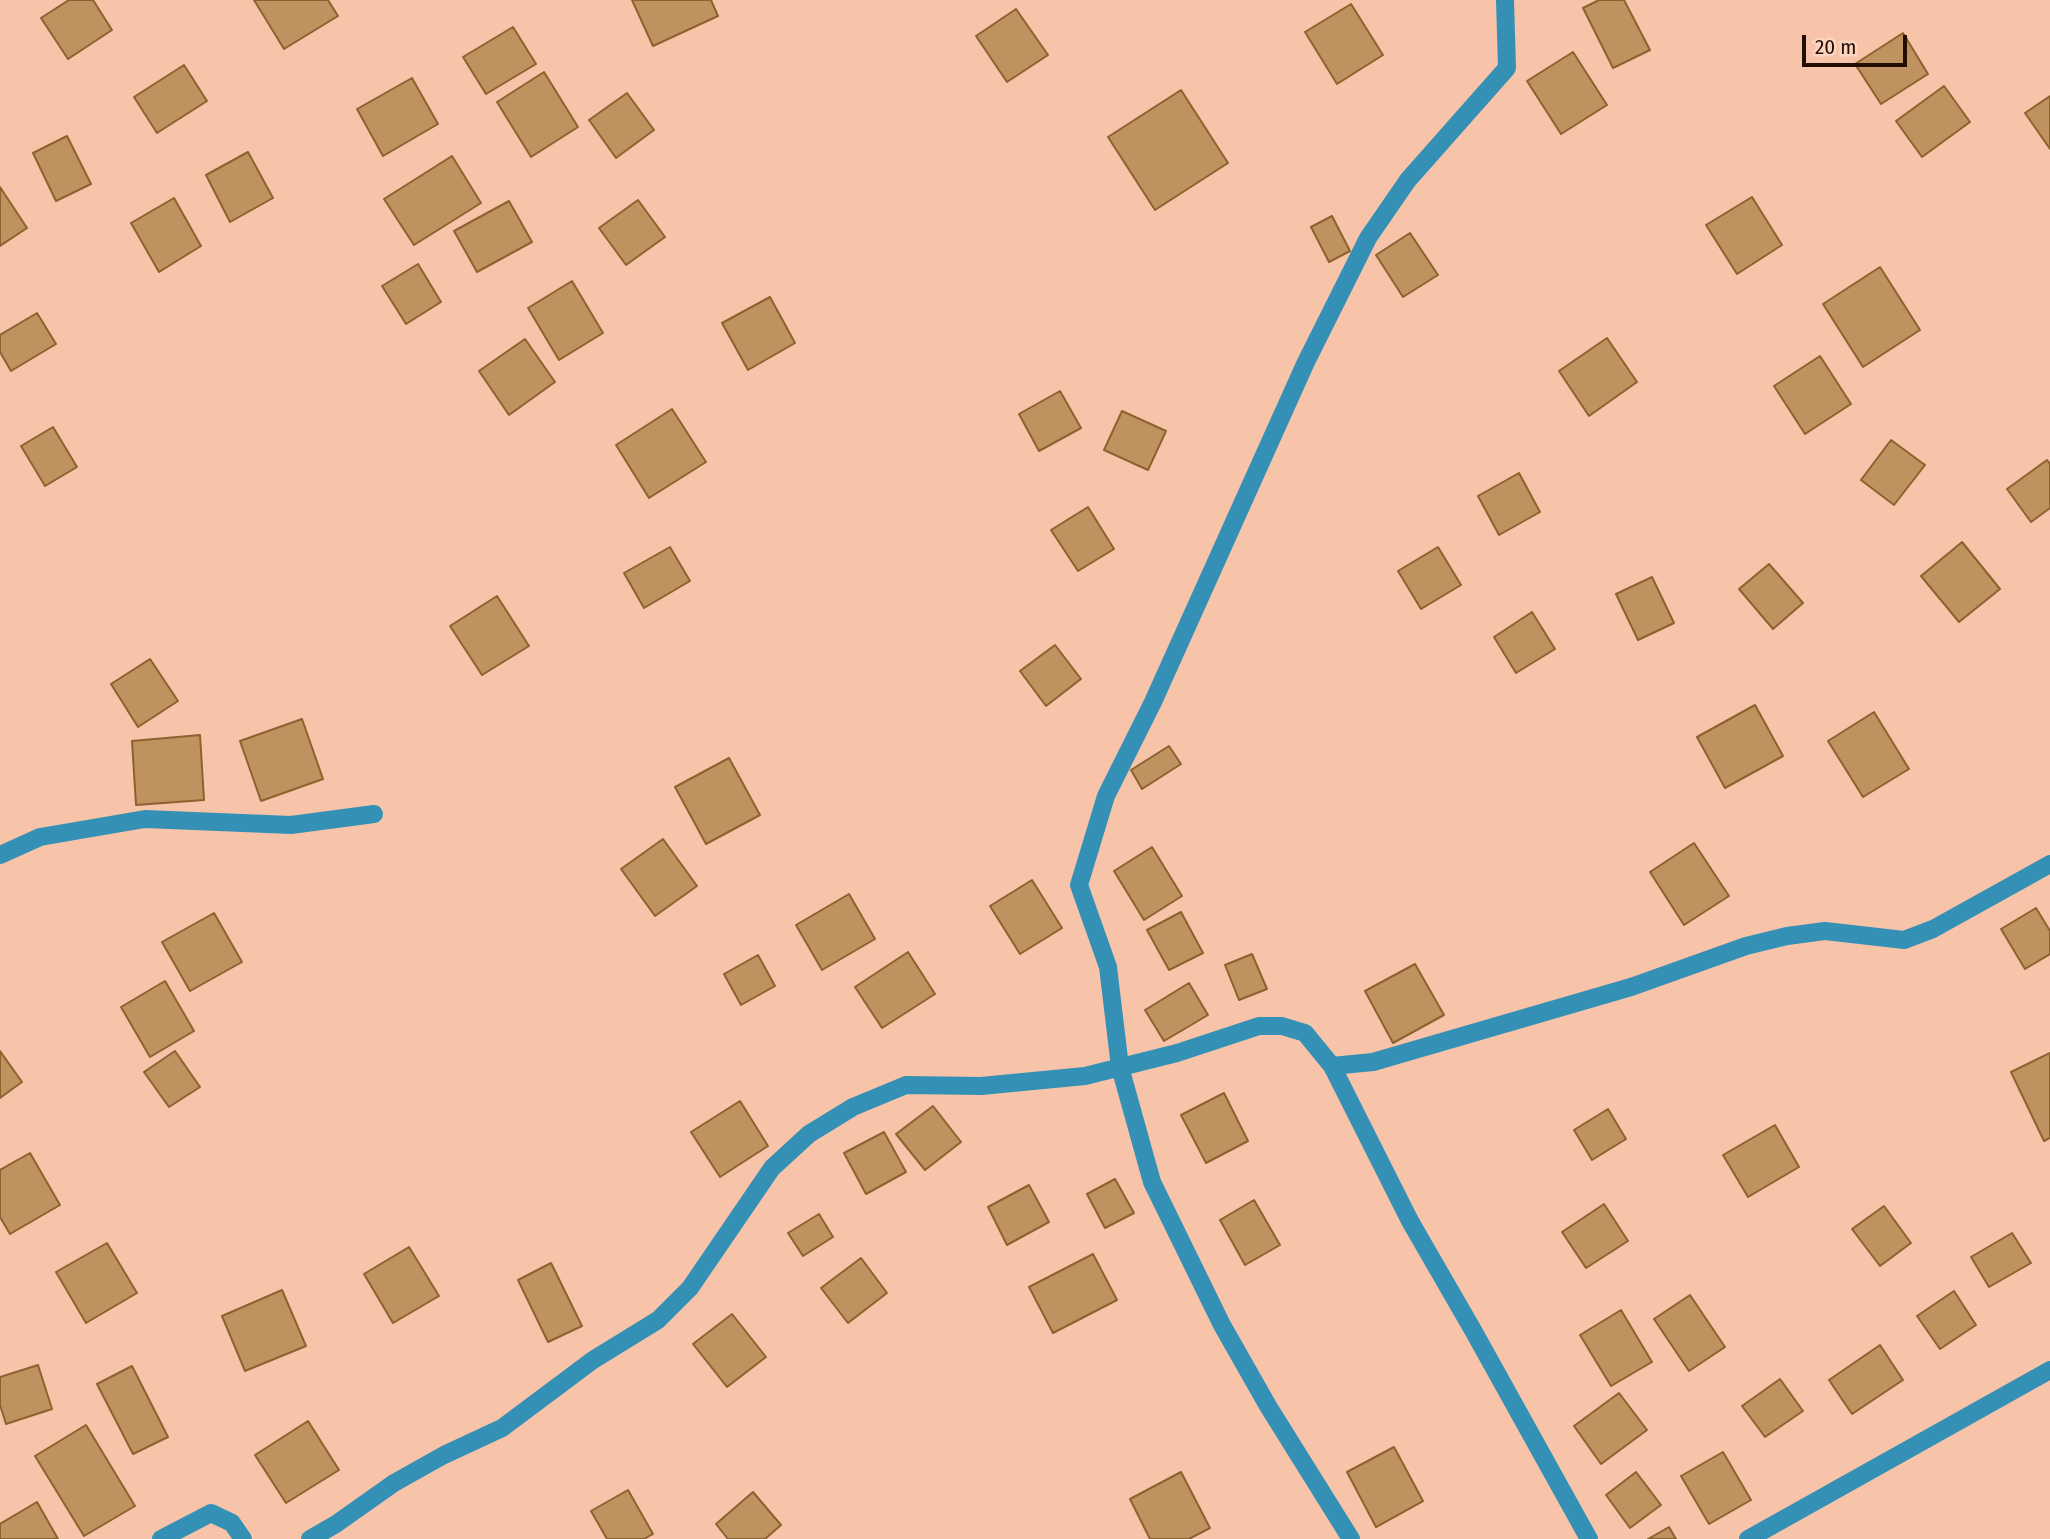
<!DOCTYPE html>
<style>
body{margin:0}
#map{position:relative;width:2050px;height:1539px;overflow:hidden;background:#f7c4a9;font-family:"Fira Sans Condensed",sans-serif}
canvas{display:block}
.scale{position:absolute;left:1802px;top:35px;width:105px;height:32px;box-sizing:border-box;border:4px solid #240e03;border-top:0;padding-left:9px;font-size:21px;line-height:24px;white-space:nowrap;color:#240e03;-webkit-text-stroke:5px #fbd5c0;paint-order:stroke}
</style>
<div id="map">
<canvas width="2050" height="1539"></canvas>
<div class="scale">20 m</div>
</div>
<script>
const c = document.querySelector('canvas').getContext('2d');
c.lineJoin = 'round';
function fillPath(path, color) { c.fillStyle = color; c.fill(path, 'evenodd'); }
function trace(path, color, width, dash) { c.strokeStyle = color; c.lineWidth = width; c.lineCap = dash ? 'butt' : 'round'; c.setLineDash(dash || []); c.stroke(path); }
const building = new Path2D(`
 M 69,0 L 93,0 L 112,30 L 68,59 L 41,18 Z
 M 254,0 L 328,0 L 338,16 L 284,49 Z
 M 632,0 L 711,0 L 718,16 L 653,46 Z
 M 1599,0 L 1624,0 L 1650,50 L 1613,68 L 1583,8 Z
 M 1351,4 L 1383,55 L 1337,84 L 1305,32 Z
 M 1016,9 L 1048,55 L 1007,82 L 976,36 Z
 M 513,27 L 536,64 L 486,94 L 463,57 Z
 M 1903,33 L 1928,74 L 1881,104 L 1855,64 Z
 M 1573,52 L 1607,105 L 1561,134 L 1527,81 Z
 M 184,65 L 207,101 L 157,133 L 134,97 Z
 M 544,72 L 578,127 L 531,157 L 497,102 Z
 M 412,78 L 438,124 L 383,156 L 357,109 Z
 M 1944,86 L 1970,122 L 1922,157 L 1896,121 Z
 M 1181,90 L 1228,163 L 1155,210 L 1108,137 Z
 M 627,93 L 654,130 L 616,158 L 589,120 Z
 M 2050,96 L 2050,149 L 2025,113 Z
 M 67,136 L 91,184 L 56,201 L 33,153 Z
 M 248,152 L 273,198 L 230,222 L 206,175 Z
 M 452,156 L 481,203 L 414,245 L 384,199 Z
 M 0,187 L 27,228 L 0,246 Z
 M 1752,197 L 1782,245 L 1737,274 L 1706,225 Z
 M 174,198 L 201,246 L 159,272 L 131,223 Z
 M 638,200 L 665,237 L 626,265 L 599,228 Z
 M 509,201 L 532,242 L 477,272 L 454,231 Z
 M 1332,216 L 1350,251 L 1329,262 L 1311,227 Z
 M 1410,233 L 1438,275 L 1403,297 L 1376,255 Z
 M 418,264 L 441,302 L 406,324 L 382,286 Z
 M 1880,267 L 1920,330 L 1863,367 L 1823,304 Z
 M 572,281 L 603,333 L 559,360 L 528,308 Z
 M 770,297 L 795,343 L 748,370 L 722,323 Z
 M 37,313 L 56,344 L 11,371 L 0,352 L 0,335 Z
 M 1607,338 L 1637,382 L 1589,416 L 1559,371 Z
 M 525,339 L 555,382 L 509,415 L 479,371 Z
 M 1820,356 L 1851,404 L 1805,434 L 1774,386 Z
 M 1060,391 L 1081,428 L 1039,451 L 1019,414 Z
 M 672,409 L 706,462 L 649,498 L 616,445 Z
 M 1122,411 L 1166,431 L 1148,470 L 1104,450 Z
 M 53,427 L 77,467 L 45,486 L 21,446 Z
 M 1891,440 L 1925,465 L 1894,505 L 1861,480 Z
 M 2047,460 L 2050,464 L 2050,508 L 2031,522 L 2007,489 Z
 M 1519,473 L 1540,512 L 1499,535 L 1478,496 Z
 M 1088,507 L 1114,549 L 1078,571 L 1051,530 Z
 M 1962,542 L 2000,589 L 1959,622 L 1921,576 Z
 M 670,547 L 690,581 L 644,608 L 624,573 Z
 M 1438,547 L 1461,585 L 1421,609 L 1398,571 Z
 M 1769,564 L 1803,603 L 1773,629 L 1739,589 Z
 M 1652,577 L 1674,623 L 1638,640 L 1616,594 Z
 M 497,596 L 529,646 L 482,675 L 450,626 Z
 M 1532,612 L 1555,649 L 1516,673 L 1494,637 Z
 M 1055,645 L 1081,679 L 1046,706 L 1020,671 Z
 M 150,659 L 178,701 L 138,727 L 111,684 Z
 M 1755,705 L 1783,756 L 1725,788 L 1697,737 Z
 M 1874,712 L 1909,769 L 1863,797 L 1828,741 Z
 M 302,719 L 323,779 L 261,801 L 240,741 Z
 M 200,735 L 204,800 L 136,805 L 132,741 Z
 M 1169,746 L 1181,764 L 1142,789 L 1131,770 Z
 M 729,758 L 760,815 L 706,844 L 675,787 Z
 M 663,839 L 697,886 L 655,916 L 621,869 Z
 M 1694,843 L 1729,896 L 1684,925 L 1650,872 Z
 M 1152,847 L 1182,896 L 1144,920 L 1114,871 Z
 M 1032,880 L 1062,928 L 1020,954 L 990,906 Z
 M 849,894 L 875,939 L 822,970 L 796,925 Z
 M 2036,908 L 2050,931 L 2050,954 L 2025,969 L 2001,929 Z
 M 1181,912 L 1203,953 L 1169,970 L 1147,930 Z
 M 214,913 L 242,962 L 190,991 L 162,942 Z
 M 908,952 L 935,994 L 882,1028 L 855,987 Z
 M 1252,954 L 1267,989 L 1239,1000 L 1225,965 Z
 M 758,955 L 775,986 L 741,1005 L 724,974 Z
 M 1415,964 L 1444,1015 L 1393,1043 L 1365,991 Z
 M 165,981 L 194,1031 L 150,1057 L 121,1007 Z
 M 1189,983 L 1208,1015 L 1164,1041 L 1145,1010 Z
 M 0,1051 L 22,1082 L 0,1098 Z
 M 175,1051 L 200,1087 L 169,1107 L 144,1072 Z
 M 2050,1053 L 2050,1138 L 2044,1141 L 2011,1072 Z
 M 1224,1093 L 1248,1141 L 1206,1163 L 1181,1115 Z
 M 740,1101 L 768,1146 L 720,1177 L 691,1132 Z
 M 933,1106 L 961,1142 L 925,1170 L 896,1134 Z
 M 1608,1109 L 1626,1139 L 1592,1160 L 1574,1130 Z
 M 1775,1125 L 1799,1167 L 1748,1197 L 1723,1155 Z
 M 884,1132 L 906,1172 L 866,1194 L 844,1153 Z
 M 30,1153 L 60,1205 L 10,1234 L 0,1217 L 0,1170 Z
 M 1115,1179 L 1134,1213 L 1105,1228 L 1087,1194 Z
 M 1029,1185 L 1049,1222 L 1007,1245 L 988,1207 Z
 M 1254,1200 L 1280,1245 L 1245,1265 L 1220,1220 Z
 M 1604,1204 L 1628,1241 L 1586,1268 L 1562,1232 Z
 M 1884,1206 L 1911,1243 L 1880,1266 L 1852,1229 Z
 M 819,1214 L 833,1237 L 803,1256 L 788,1233 Z
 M 2012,1233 L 2031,1263 L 1989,1287 L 1971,1257 Z
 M 107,1243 L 137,1293 L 86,1323 L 56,1272 Z
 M 409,1247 L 439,1296 L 393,1323 L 364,1274 Z
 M 1093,1254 L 1117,1300 L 1053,1333 L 1029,1287 Z
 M 861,1258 L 887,1293 L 848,1323 L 821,1288 Z
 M 551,1263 L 582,1326 L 548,1342 L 518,1280 Z
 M 282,1290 L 306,1346 L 245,1371 L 222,1316 Z
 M 1954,1291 L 1976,1325 L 1940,1349 L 1917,1316 Z
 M 1690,1295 L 1725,1347 L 1689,1371 L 1654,1319 Z
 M 1621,1310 L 1652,1362 L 1611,1386 L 1580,1335 Z
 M 732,1314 L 766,1357 L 727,1387 L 693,1344 Z
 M 1880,1345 L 1903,1380 L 1852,1414 L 1829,1380 Z
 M 38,1365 L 52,1409 L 6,1424 L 0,1405 L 0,1377 Z
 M 132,1366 L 168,1437 L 133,1454 L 97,1384 Z
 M 1780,1379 L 1803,1411 L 1765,1437 L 1742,1406 Z
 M 1619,1393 L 1647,1430 L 1601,1464 L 1574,1426 Z
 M 308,1421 L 339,1470 L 286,1503 L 255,1455 Z
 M 86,1425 L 135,1506 L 84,1536 L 35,1456 Z
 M 1394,1447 L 1423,1501 L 1376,1527 L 1347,1472 Z
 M 1723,1452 L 1751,1500 L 1709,1524 L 1681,1476 Z
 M 1181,1472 L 1210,1528 L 1189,1539 L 1150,1539 L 1130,1499 Z
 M 1636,1472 L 1661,1505 L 1630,1528 L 1606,1495 Z
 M 628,1490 L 653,1534 L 644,1539 L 607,1539 L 591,1511 Z
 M 753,1492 L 781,1525 L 765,1539 L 728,1539 L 716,1524 Z
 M 37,1502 L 58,1539 L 0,1539 L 0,1524 Z
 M 1669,1527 L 1676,1539 L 1648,1539 Z`);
fillPath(building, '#bf935f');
trace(building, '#8c622f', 2);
trace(new Path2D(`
 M 0,855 L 40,837 L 145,819 L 291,825 L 374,814
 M 1332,1066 L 1373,1062 L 1631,987 L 1746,946 L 1787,936 L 1825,931 L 1904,940 L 1933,929 L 2050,864
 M 161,1539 L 211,1513 L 232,1523 L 243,1539
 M 310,1539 L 336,1524 L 394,1483 L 444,1455 L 502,1428 L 593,1360 L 658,1320 L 690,1288 L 772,1168 L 809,1134 L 853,1107 L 906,1085 L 981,1086 L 1085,1076 L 1177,1053 L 1259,1026 L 1282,1026 L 1305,1033 L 1332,1066 L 1410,1221 L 1474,1332 L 1589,1539
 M 1351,1539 L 1268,1406 L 1222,1325 L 1152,1182 L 1120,1067 L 1108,967 L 1079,885 L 1106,796 L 1153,702 L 1306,362 L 1368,238 L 1408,180 L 1507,68 L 1505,0
 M 1748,1539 L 2050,1370`), '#3590b6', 18);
</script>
